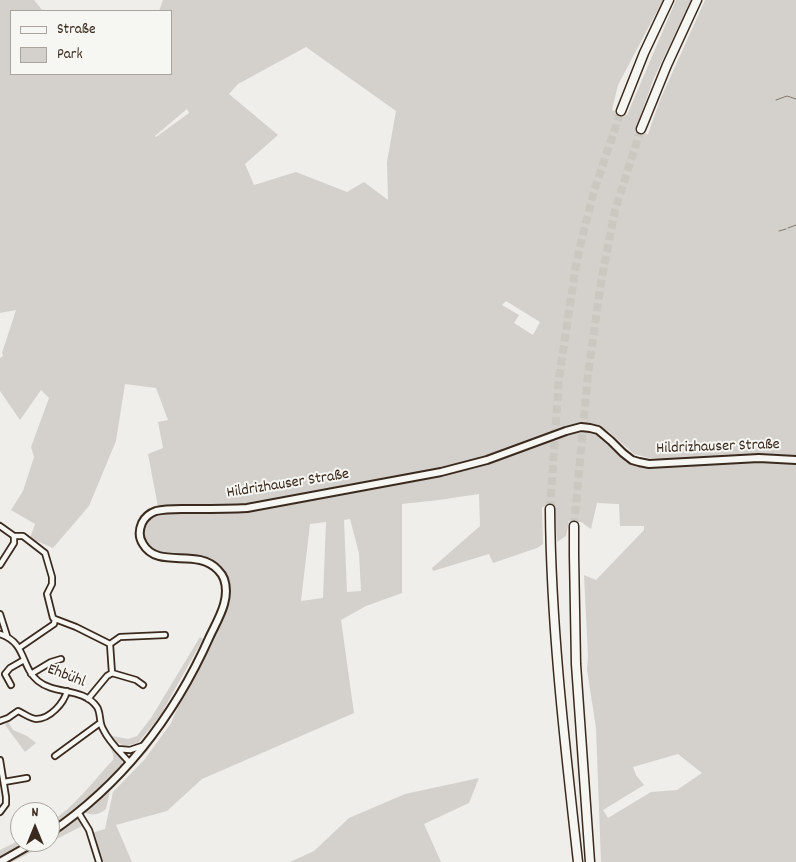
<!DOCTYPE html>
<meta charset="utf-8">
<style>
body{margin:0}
#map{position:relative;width:796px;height:862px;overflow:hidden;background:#efeeea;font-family:Dekko,sans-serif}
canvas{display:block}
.legend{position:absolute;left:10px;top:10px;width:162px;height:65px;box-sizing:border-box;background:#f6f6f2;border:1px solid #aba49d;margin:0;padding:6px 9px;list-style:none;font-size:15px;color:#3b2a1e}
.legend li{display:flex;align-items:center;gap:10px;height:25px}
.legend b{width:25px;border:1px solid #aba49d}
.north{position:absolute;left:10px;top:802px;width:50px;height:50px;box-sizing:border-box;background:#f6f6f2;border:1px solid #aba49d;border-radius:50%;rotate:0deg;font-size:14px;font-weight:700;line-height:20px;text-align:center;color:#3b2a1e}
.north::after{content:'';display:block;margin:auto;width:18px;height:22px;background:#3b2a1e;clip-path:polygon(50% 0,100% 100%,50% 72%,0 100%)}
</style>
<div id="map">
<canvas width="796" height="862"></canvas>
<ul class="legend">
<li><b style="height:6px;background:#f6f6f2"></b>Straße</li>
<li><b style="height:14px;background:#d4d1cc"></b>Park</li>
</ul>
<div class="north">N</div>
</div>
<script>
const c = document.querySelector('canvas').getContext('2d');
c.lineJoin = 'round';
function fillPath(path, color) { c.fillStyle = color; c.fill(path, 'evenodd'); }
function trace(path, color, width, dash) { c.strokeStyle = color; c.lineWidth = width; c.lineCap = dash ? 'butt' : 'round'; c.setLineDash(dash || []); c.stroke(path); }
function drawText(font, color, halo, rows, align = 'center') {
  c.font = font + ' Dekko,sans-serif'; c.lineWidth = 4; c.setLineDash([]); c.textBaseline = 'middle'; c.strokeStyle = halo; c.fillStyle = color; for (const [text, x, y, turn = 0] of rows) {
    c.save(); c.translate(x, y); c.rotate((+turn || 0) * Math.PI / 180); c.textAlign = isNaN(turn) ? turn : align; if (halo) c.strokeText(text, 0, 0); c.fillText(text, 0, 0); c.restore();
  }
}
fillPath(new Path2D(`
 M 0,0 L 34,0 L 43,11 L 11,11 L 11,74 L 171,74 L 171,11 L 159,11 L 163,0 L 663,0 L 618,85 L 612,110 L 627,115 L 676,0 L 691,0 L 654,78 L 635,131 L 648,134 L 660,100 L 705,0 L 796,0 L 796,456 L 747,455 L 668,459 L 649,458 L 634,454 L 608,431 L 594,424 L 579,424 L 471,461 L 404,476 L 251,504 L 158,507 L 148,454 L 163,448 L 158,422 L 168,420 L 156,388 L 125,384 L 116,441 L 89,506 L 53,548 L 30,538 L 35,524 L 11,510 L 23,491 L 34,457 L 31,447 L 49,398 L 41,390 L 20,420 L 0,391 L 0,358 L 3,356 L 2,353 L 16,310 L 0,313 ZM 306,47 L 396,111 L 387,162 L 388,200 L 364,182 L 347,192 L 296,172 L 254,185 L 245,164 L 278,135 L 229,94 L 238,84 ZM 187,109 L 189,113 L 156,137 L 155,136 ZM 506,301 L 540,322 L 533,335 L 514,323 L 519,315 L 502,305 Z
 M 583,432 L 595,434 L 602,437 L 601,441 L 604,438 L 644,466 L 658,467 L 742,462 L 796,463 L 796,862 L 601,862 L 596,728 L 587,670 L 588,656 L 584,575 L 596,580 L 644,530 L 644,526 L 620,526 L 619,504 L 597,503 L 591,529 L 581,522 L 569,521 L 566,536 L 557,542 L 554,505 L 542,507 L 543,544 L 537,548 L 493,563 L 489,554 L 433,571 L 432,568 L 480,526 L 479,494 L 439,500 L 402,504 L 402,593 L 366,606 L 341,620 L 354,713 L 202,779 L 167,811 L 116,825 L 132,862 L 101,862 L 92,833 L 105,829 L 113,792 L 145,759 L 171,723 L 178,707 L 147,751 L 110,791 L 106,809 C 99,815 92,816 83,812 C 126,777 161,733 189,686 C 198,671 205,654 213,638 L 208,635 C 212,625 224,601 223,591 C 223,588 221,584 219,580 C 205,540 122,590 140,515 L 150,519 L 165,513 L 226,512 L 250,509 L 501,458 L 569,434 ZM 350,519 L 359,553 L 361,591 L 347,592 L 344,520 ZM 326,522 L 323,598 L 301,601 L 310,524 ZM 678,754 L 702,773 L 677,790 L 651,792 L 608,818 L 603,810 L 644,785 L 636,775 L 633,767 Z
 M 200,637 L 203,639 L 160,716 L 138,743 L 129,745 L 123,745 L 118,743 L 112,736 L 128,739 L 137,736 L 151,718 Z
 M 8,722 L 13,730 L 27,736 L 36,743 L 25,752 L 5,725 Z
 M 109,742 L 122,758 L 122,764 L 99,788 L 73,812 L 50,829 L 50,822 C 75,807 93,781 113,760 C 115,753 109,749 109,742 Z
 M 479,778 L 469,803 L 424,824 L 441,862 L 290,862 L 314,851 L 349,818 L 405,794 Z
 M 76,817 L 79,817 L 84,825 L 12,862 L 4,862 L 39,842 L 50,842 L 50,835 Z
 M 20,840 L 20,842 L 29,842 L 0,858 L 0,850 Z`), '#d4d1cc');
trace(new Path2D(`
 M 776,100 L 787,96 L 796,99
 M 788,228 L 796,225
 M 779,231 L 786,229`), '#81766d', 1);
trace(new Path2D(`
 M 550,509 L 559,378 L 576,265 L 582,238 L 594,191 L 621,111
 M 574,526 L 588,374 L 601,282 L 615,210 L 641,129`), '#cbc7c1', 8, [8, 4]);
const street = new Path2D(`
 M 0,526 L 14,536 L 14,543 L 0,565
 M 14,536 L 23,536 L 45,553 L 52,577 L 52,584 L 47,594 L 53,618 L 55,619
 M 0,614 L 7,636
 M 0,634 C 27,643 20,666 38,681 C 55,695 83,687 97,707 C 101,713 99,723 103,729 C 109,742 120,752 130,763
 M 110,644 L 120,637 L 165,635
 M 19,648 L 54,624 L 55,619 L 76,627 L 110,644 L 112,673 L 107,676 L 88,699
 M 112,673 L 136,680 L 143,685
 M 31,674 L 51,662 L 61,659
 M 11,685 L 5,674 L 10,668 L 24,660
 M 0,721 L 8,718 L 18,711 C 23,713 31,719 36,719 C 50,719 64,703 67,691
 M 118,749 L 130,750 L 142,746
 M 55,756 L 100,723
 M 0,760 L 6,797 L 6,804 L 0,812
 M 4,782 L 27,778
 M 78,812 L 89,830 L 99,862`);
const secondary = new Path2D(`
 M 50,833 C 122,784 175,715 210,636 C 218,619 231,599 224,579 C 223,576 220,572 218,570 C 197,547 158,570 143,544 C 139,538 139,530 142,523 C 145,517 150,513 156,511 C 168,508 182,509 194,509 C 212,509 229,509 247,508 L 441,472 L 487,460 L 566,431 L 581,427 L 590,428 L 598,430 L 611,441 L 623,453 L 632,460 L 639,462 L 649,464 L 759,458 L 796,460
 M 0,862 L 35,842`);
const highway = new Path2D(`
 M 621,111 L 644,53 L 669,0
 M 641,129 L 667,65 L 697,0
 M 550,509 C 551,628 565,745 578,862
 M 574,526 L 574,555 L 576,664 L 590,862`);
trace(street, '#3b2a1e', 8);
trace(secondary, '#3b2a1e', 10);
trace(highway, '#3b2a1e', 11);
trace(street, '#f6f6f2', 4.5);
trace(secondary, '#f6f6f2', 6);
trace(highway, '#f6f6f2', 8);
drawText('16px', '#3b2a1e', '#f6f6f2', [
 ["Hildrizhauser Straße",718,448,-2],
 ["Hildrizhauser Straße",288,485,-9],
 ["Ehbühl",66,677,21]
]);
</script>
